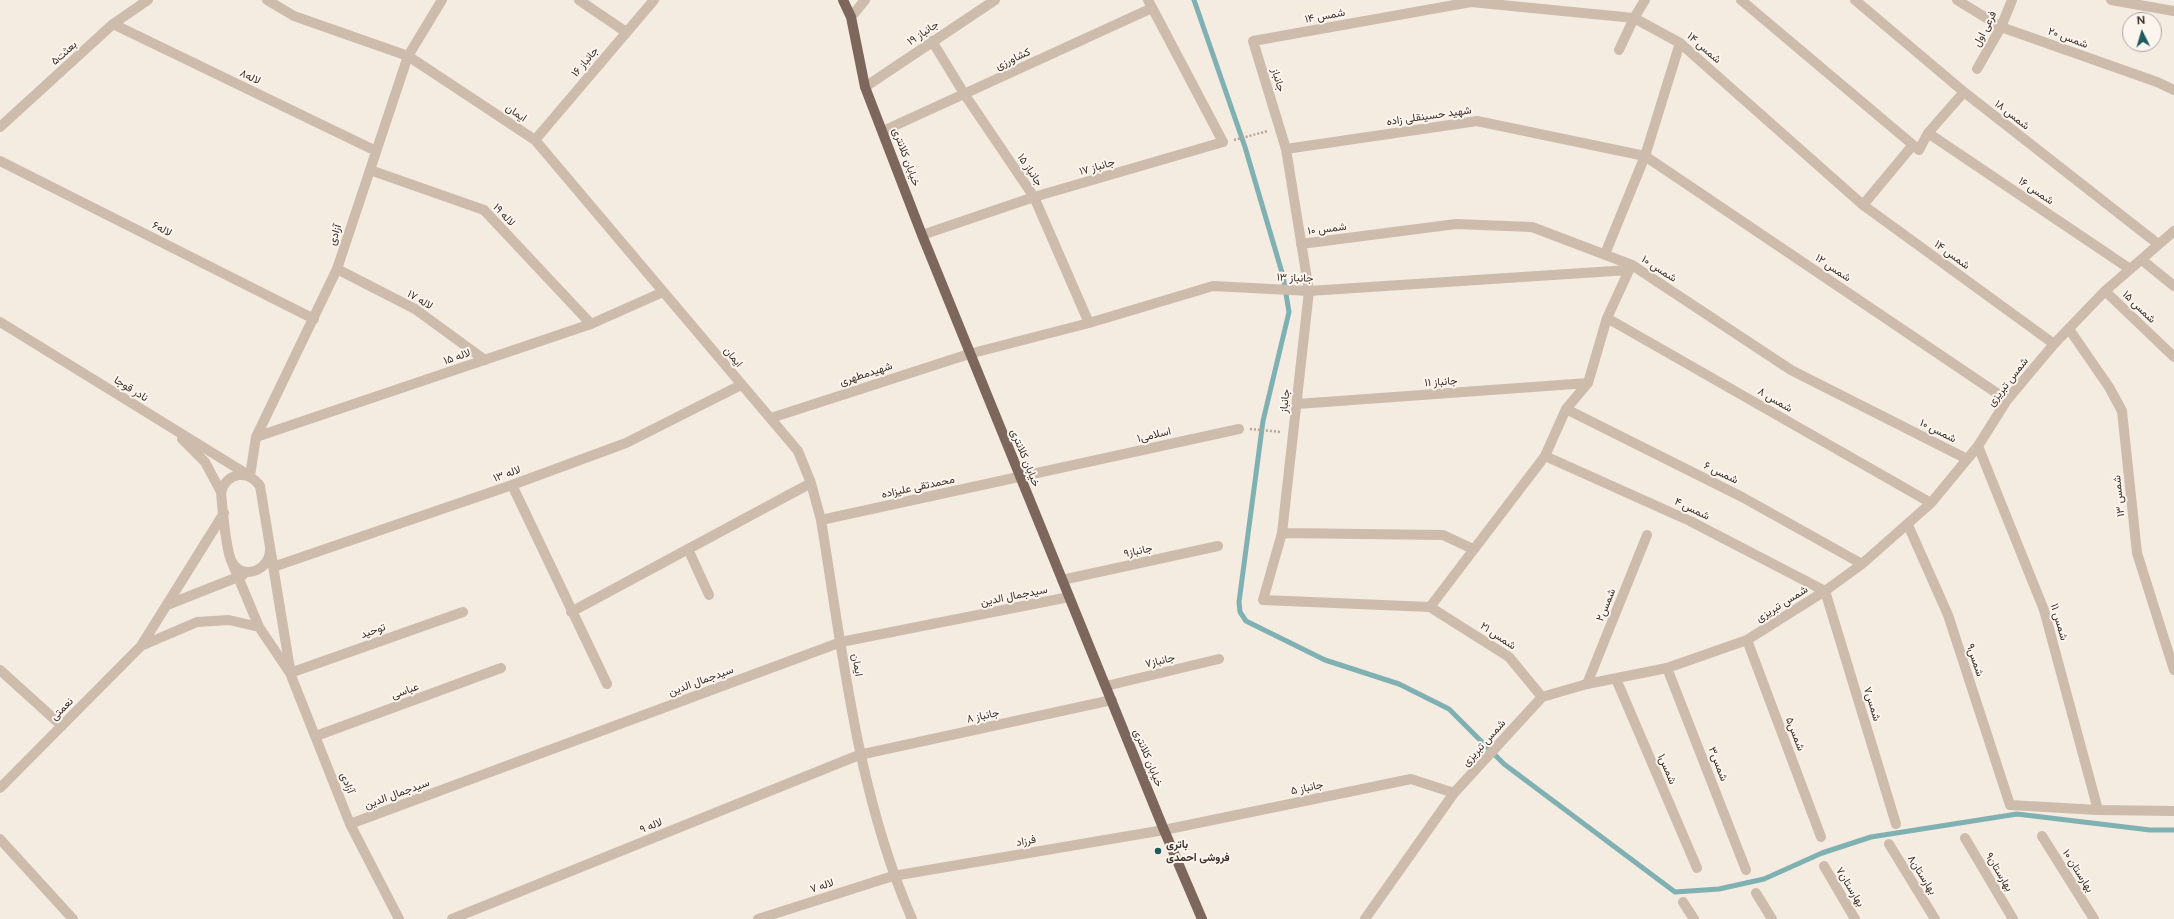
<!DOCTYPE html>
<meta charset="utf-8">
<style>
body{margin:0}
#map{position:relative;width:2174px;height:919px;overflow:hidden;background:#f4ebe1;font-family:Figtree,sans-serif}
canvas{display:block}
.north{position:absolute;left:2122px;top:12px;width:40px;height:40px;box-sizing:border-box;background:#fbf5ee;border:1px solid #aea6a0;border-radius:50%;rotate:355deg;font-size:11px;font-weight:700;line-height:16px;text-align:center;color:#3b302b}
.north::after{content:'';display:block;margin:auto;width:14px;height:18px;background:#1f5a5e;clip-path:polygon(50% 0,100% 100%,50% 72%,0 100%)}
</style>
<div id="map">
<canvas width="2174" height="919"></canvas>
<div class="north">N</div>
</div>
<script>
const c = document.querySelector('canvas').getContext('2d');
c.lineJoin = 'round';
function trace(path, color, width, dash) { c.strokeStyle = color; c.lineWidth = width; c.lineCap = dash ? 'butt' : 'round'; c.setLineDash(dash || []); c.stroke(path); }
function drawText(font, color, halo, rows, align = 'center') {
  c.font = font + ' Figtree,Vazirmatn,sans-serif'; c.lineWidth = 4; c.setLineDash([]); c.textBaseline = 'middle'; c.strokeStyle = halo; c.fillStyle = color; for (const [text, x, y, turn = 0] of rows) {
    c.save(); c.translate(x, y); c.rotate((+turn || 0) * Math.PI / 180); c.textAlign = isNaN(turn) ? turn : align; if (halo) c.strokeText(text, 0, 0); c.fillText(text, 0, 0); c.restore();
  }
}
trace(new Path2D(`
 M 1194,0 L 1245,147 L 1283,276 L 1289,312 L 1263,421 L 1239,602 L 1240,612 L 1246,621 L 1325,660 L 1399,684 L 1449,709 L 1504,764 L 1675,892 L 1719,889 L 1764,879 L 1822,853 L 1871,837 L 2017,814 L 2150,830 L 2174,830`), '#7fb0b2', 5);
trace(new Path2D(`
 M 1234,140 L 1268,131
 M 1250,429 L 1281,432`), '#b9a596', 2.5, [2, 2]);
trace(new Path2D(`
 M 267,0 L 294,16 L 408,56 L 535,140 L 798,451 L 811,483 L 821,520 C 843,654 857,793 912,919
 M 579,0 L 626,32
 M 1741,0 L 1919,150 L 1928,133 L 1964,92
 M 1855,0 L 1964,92 L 2158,244
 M 1957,0 L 2001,27 L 2157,82 L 2174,90
 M 2111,0 L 2174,11
 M 851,17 L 865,0
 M 113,24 L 376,151
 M 932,41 L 965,95 L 1034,197 L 1089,323
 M 1619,50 L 1634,18 L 1645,0
 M 1977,69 L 2001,27 L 2012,0
 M 865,87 L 995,0
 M 0,127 L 113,24 L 148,0
 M 883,131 L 1152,8
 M 1928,133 L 2130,269
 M 535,140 L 654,0
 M 1286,149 L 1477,121 L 1645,156 L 2007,400
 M 0,161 L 314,319
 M 370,170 L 484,210 L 591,324
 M 1863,205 L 1912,146
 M 922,235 L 1034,197 L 1223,142 L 1148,0
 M 1301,244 L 1456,224 L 1532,227 L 1632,265 L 1791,370 L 1967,459
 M 1605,254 L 1645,156 L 1680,43
 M 2142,260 L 2174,286
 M 337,269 L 415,309 L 485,360
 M 2105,291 L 2174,357
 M 1607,318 L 1931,503
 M 0,322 L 250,476 L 256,437 L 337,269 L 408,56 L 442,0
 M 2069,329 L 2109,387 L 2122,411 L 2137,553 L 2174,670
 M 1297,404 L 1588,383
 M 1566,409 L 1742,497 L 1862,564
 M 771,418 L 969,354 L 1089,323 L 1213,286 L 1309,291 L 1629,270
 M 256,437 L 591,324 L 663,292
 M 182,439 L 205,462 L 221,492
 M 1978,446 L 2044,610 L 2098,810
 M 1545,456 L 1690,521 L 1825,591 L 1896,824
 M 512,485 L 607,684
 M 821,520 L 1239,429
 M 1908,525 L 1948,615 L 2010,805 L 2098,810 L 2174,811
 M 1282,533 L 1443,535 L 1473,549
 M 270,548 C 271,571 241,582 231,560 C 226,548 222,506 221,492 C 227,472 248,469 260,486 L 290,669
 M 688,549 L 709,595
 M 231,560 L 259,627 L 290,673 L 350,824 L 399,919
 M 273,567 L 512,485 L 626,443 L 741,385
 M 1062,580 L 1218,546
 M 167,605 L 243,575
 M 1430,607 L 1263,600 L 1282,533 L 1309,291 L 1286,149 L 1253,41 L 1471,2 L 1634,18 L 1680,43 L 1863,205 L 2054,344
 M 1430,607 L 1545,456 L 1566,409 L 1588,383 L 1607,318 L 1631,266
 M 1430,607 L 1509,657 L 1542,697
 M 571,612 L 811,483
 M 1747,640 L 1821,837
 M 141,646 L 197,622 L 229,620 L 259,627
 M 1667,668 L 1746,870
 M 0,670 L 62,726
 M 290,673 L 463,612
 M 1616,679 L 1697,868
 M 1587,684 L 1647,535
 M 1106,686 L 1219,659
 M 316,736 L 501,668
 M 0,788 L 141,646 L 224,513
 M 350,824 L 841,642 L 1069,597
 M 2042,836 L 2094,919
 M 1965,838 L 2013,919
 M 0,839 L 73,919
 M 1889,844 L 1935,919
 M 1824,866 L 1855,919
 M 1756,893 L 1772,919
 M 1683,902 L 1694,919
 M 452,919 L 859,755 L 1112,700
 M 758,919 L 893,876 L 1164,830 L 1411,779 L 1454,793
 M 1365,919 L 1454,793 L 1542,697 L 1587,684 L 1667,668 L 1747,640 L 1825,591 L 1862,564 L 1931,503 L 1978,446 L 2007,400 L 2054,344 L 2105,291 L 2174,231`), '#cdbbac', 10);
trace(new Path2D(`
 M 843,0 L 851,17 L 865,87 L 922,235 L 1164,830 L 1202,919`), '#7d675c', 10);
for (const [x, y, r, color] of [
 [1158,851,4,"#1f5a5e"]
]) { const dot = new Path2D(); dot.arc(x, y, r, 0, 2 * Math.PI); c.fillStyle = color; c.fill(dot); trace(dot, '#fbf5ee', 1.5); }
drawText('11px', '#3b302b', '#fbf5ee', [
 ["شمس ۱۴",1325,16,-10],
 ["فرعی اول",1985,29,-63],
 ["جانباز ۱۹",923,33,-34],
 ["شمس ۲۰",2068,38,20],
 ["شمس ۱۴",1704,48,41],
 ["بعثت۵",64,53,-42],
 ["کشاورزی",1013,59,-25],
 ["جانباز ۱۶",585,62,-50],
 ["لاله۸",250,77,26],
 ["جانباز",1278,80,73],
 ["ایمان",516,113,34],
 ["شمس ۱۸",2012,115,38],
 ["شهید حسینقلی زاده",1429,116,-8],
 ["خیابان کلانتری",906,157,70],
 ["جانباز ۱۷",1097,167,-16],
 ["جانباز ۱۵",1030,170,56],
 ["شمس ۱۶",2036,191,34],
 ["لاله ۱۹",504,215,46],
 ["لاله۶",162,229,27],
 ["شمس ۱۰",1327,229,-7],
 ["آزادی",335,235,-72],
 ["شمس ۱۴",1952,255,36],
 ["شمس ۱۲",1833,268,34],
 ["شمس ۱۰",1659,269,33],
 ["جانباز ۱۳",1295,278,2],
 ["لاله ۱۷",420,300,31],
 ["شمس ۱۵",2139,307,44],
 ["لاله ۱۵",457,357,-19],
 ["ایمان",733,357,50],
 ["شهیدمطهری",866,374,-18],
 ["جانباز ۱۱",1441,382,-4],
 ["شمس تبریزی",2008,382,-52],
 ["نادر قوجا",131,389,32],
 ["شمس ۸",1775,400,30],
 ["جانباز",1285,401,-84],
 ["شمس ۱۰",1938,431,27],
 ["اسلامی۱",1154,435,-13],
 ["خیابان کلانتری",1025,458,68],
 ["شمس ۶",1721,473,26],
 ["لاله ۱۳",507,474,-20],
 ["محمدتقی علیزاده",918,487,-12],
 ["شمس ۱۳",2119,496,-96],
 ["شمس ۴",1692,509,26],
 ["جانباز۹",1138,551,-12],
 ["سیدجمال الدین",1014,596,-11],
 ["شمس تبریزی",1782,604,-32],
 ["شمس۲",1606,605,-68],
 ["شمس ۱۱",2059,622,74],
 ["توحید",373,631,-20],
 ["شمس ۲۱",1498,636,34],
 ["شمس۹",1975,660,72],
 ["جانباز۷",1160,661,-13],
 ["ایمان",857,665,81],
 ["سیدجمال الدین",701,681,-20],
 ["عباسی",405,691,-20],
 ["شمس۷",1872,704,73],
 ["نعمتی",62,709,-45],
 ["جانباز ۸",983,716,-12],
 ["شمس۵",1795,734,69],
 ["شمس تبریزی",1484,743,-48],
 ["خیابان کلانتری",1148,758,68],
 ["شمس۳",1718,764,69],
 ["شمس۱",1667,769,67],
 ["آزادی",347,783,69],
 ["جانباز ۵",1307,788,-12],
 ["سیدجمال الدین",397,794,-20],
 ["لاله ۹",651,826,-22],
 ["فرزاد",1026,841,-10],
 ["بهارستان ۱۰",2078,871,58],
 ["بهارستان۹",1999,872,59],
 ["بهارستان۸",1922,875,58],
 ["لاله ۷",822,886,-18],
 ["بهارستان۷",1850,887,59]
]);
drawText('bold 11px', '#3b302b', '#fbf5ee', [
 ["باتری",1166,845],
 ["فروشی احمدی",1166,858]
], 'left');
</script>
